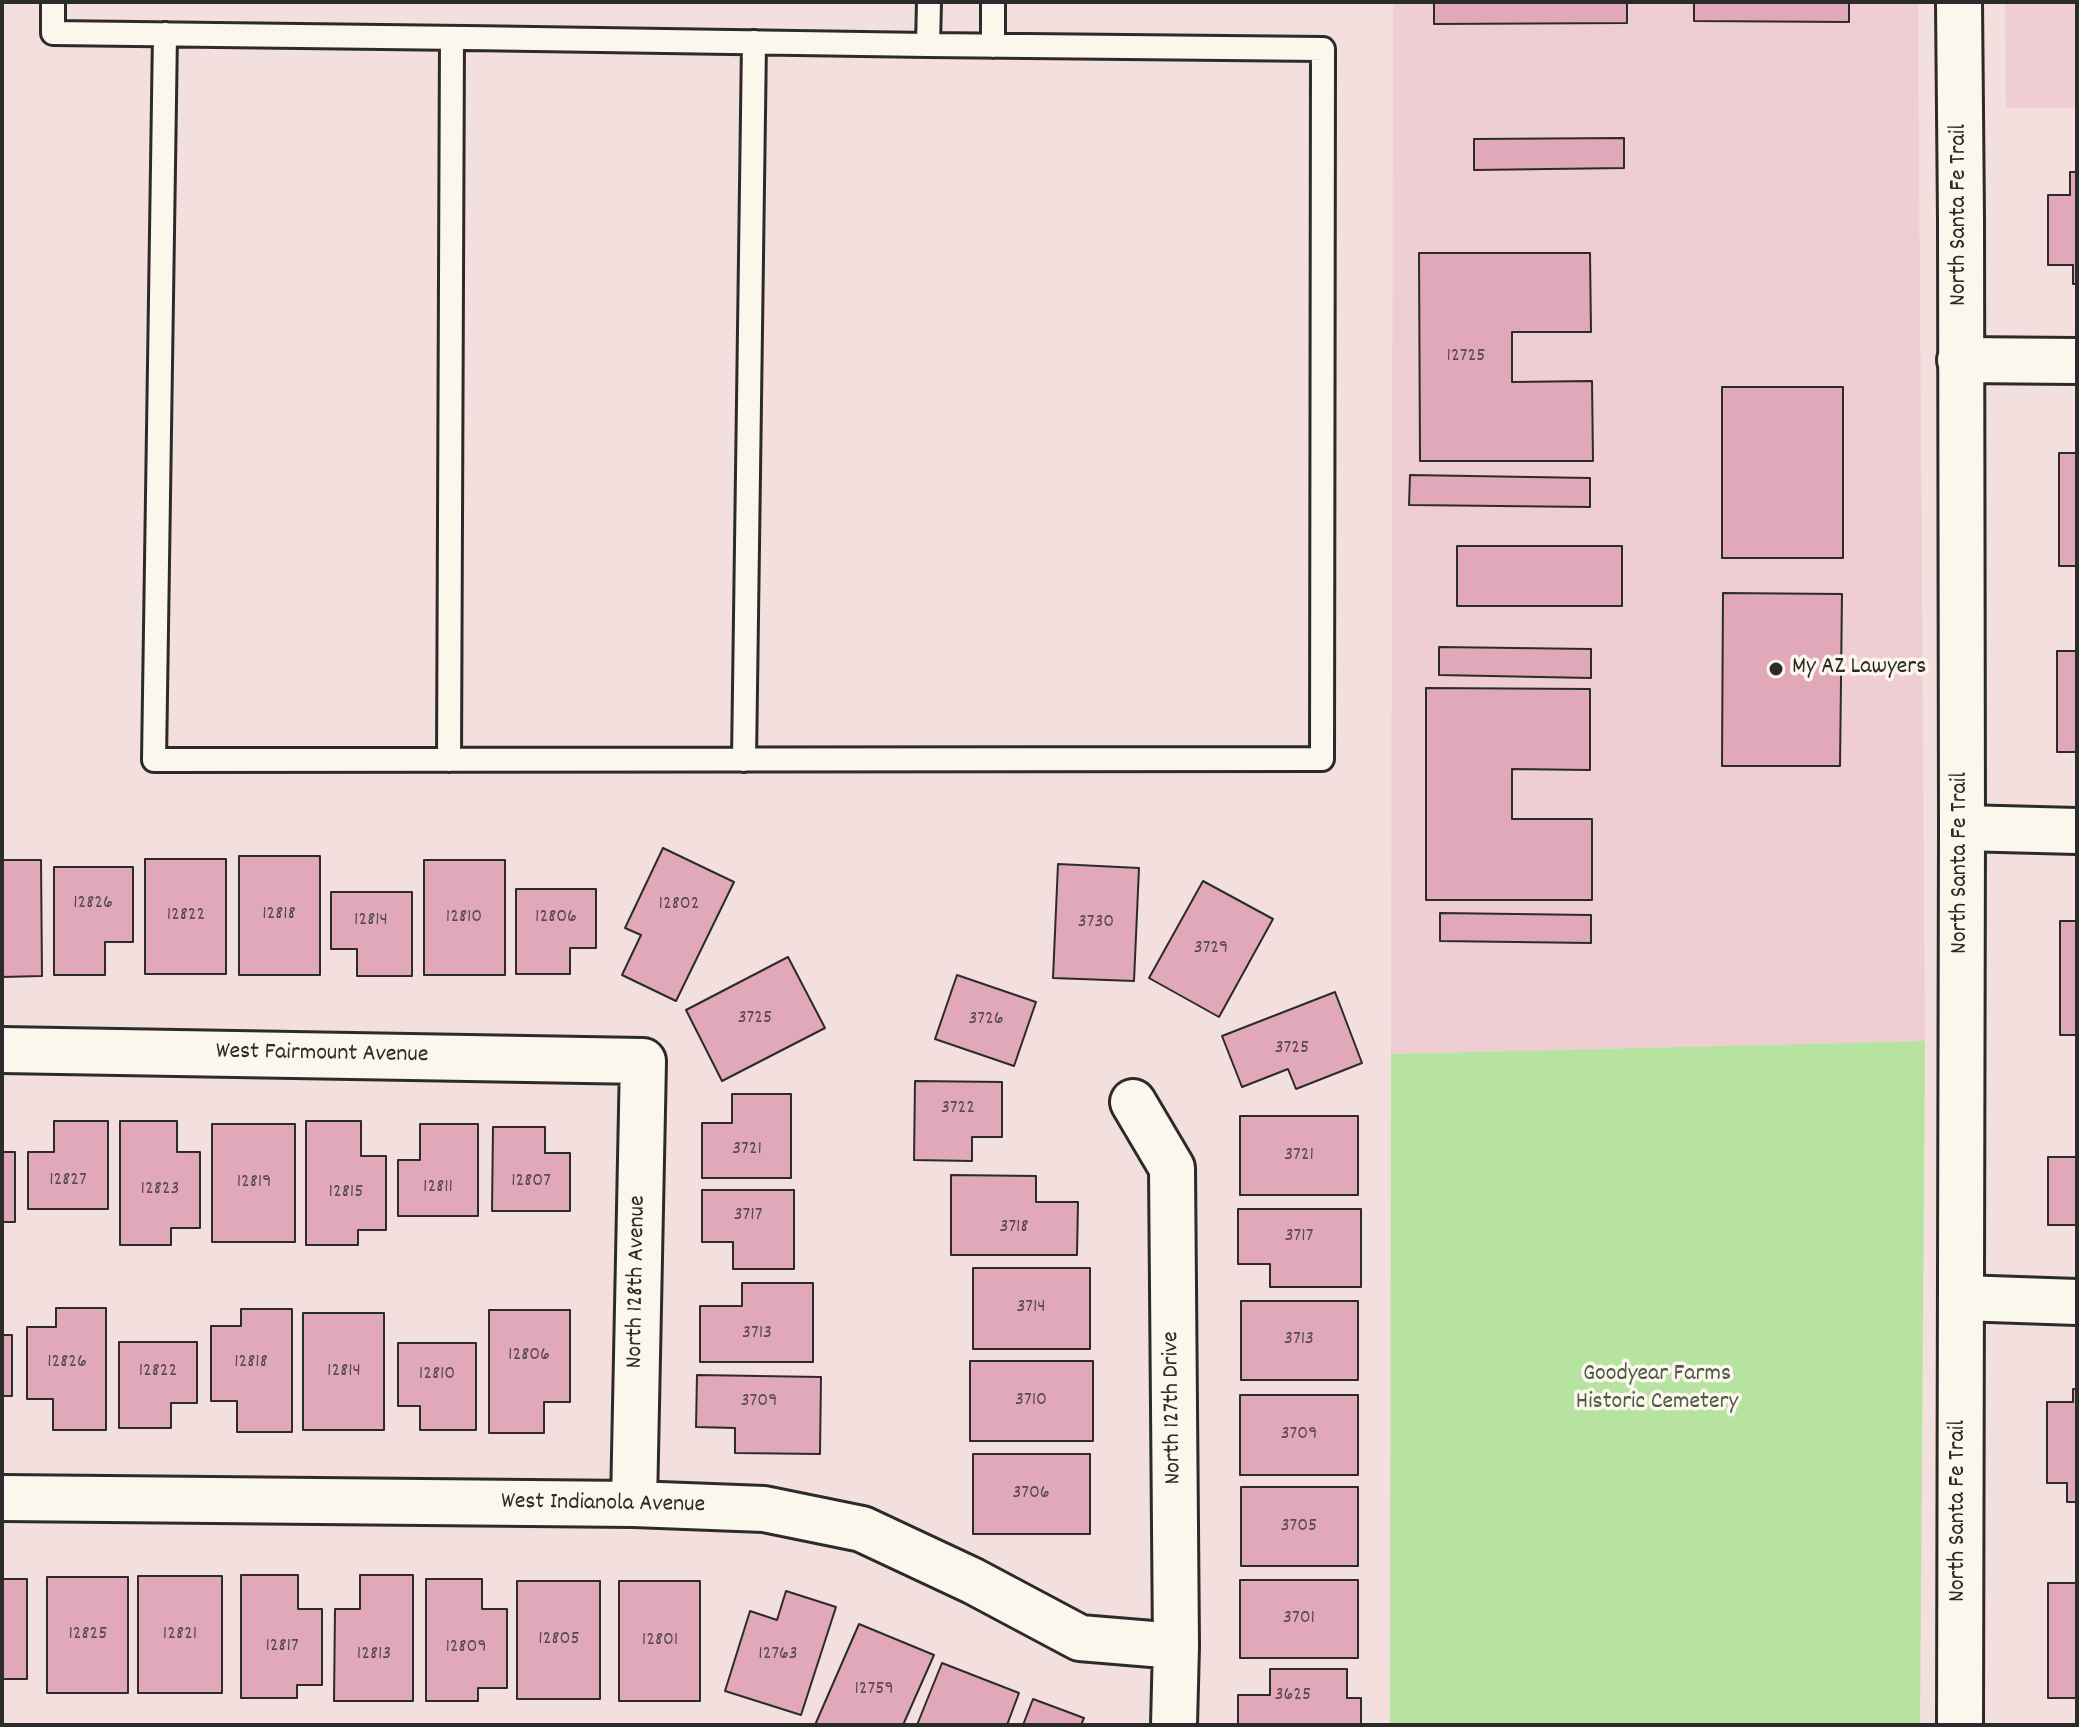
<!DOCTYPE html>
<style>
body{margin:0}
#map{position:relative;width:2079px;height:1727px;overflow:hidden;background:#f3dfdd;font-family:Dekko,sans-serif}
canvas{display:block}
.frame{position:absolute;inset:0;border:4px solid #2b2b2b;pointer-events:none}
</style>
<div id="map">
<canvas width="2079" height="1727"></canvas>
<div class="frame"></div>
</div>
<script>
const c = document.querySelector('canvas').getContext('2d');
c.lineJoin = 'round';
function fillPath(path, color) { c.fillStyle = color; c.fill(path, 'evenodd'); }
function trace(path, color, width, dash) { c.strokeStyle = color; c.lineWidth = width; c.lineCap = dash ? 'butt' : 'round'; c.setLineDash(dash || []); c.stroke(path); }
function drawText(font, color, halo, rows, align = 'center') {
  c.font = font + ' Dekko,sans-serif'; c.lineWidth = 7; c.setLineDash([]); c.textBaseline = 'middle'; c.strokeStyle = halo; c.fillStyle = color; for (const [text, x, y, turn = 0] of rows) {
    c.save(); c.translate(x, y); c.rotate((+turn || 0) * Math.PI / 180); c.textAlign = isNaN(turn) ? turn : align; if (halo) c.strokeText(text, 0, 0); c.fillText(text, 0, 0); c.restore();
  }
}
fillPath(new Path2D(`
 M 1393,2 L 1918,2 L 1925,1041 L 1391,1054 Z
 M 2005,2 L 2077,2 L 2077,108 L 2006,108 Z`), '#eeced2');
fillPath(new Path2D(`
 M 1925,1041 L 1920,1725 L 1390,1725 L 1391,1054 Z`), '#b7e3a0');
const building = new Path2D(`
 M 1434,2 L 1627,2 L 1627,23 L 1434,24 Z
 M 1694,2 L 1849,2 L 1849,22 L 1694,21 Z
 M 1624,138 L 1624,168 L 1474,170 L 1474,139 Z
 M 2070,172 L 2077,172 L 2077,284 L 2073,284 L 2073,265 L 2048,265 L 2048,195 L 2070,195 Z
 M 1419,253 L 1590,253 L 1591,332 L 1512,332 L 1512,382 L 1592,381 L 1593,461 L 1420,461 Z
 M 1722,387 L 1843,387 L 1843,558 L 1722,558 Z
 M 2059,453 L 2077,453 L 2077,566 L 2059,566 Z
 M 1410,475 L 1590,478 L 1590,507 L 1409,505 Z
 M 1457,546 L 1622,546 L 1622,606 L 1457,606 Z
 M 1723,593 L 1842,594 L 1840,766 L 1722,766 Z
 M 1439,647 L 1591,649 L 1591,678 L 1439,675 Z
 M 2057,651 L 2077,651 L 2077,752 L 2057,752 Z
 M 1426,688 L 1590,689 L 1590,770 L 1512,769 L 1512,819 L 1592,819 L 1592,900 L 1426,900 Z
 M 663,848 L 734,882 L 676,1001 L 622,975 L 641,935 L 625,928 Z
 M 239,856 L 320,856 L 320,975 L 239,975 Z
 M 145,859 L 226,859 L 226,974 L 145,974 Z
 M 2,860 L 41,860 L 42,976 L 2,977 Z
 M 424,860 L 505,860 L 505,975 L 424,975 Z
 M 1058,864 L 1139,868 L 1134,981 L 1053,978 Z
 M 54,867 L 133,867 L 133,942 L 105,942 L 105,975 L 54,975 Z
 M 1203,881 L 1273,919 L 1219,1017 L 1149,978 Z
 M 516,889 L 596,889 L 596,948 L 570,948 L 570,974 L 516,974 Z
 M 331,892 L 412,892 L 412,976 L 357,976 L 357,949 L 331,949 Z
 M 1440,913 L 1591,915 L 1591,943 L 1440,941 Z
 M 2060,921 L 2077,921 L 2077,1035 L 2060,1035 Z
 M 788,957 L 825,1028 L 722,1081 L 686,1010 Z
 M 957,975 L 1036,1002 L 1014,1066 L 935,1039 Z
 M 1335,992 L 1362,1063 L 1296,1089 L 1288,1069 L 1242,1087 L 1222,1036 Z
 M 915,1081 L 1002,1082 L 1002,1137 L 972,1137 L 972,1161 L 914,1160 Z
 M 732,1094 L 791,1094 L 791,1178 L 702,1178 L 702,1123 L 732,1123 Z
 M 1240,1116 L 1358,1116 L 1358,1195 L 1240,1195 Z
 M 54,1121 L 108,1121 L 108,1209 L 28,1209 L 28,1152 L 54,1152 Z
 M 120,1121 L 177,1121 L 177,1152 L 200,1152 L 200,1228 L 171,1228 L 171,1245 L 120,1245 Z
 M 306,1121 L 361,1121 L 361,1156 L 386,1156 L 386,1230 L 358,1230 L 358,1245 L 306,1245 Z
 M 212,1124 L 295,1124 L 295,1242 L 212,1242 Z
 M 420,1124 L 478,1124 L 478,1216 L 398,1216 L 398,1160 L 420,1160 Z
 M 493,1127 L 545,1127 L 545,1153 L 570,1153 L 570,1211 L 492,1211 Z
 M 2,1152 L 15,1152 L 15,1222 L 2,1222 Z
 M 2048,1157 L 2077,1157 L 2077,1225 L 2048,1225 Z
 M 951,1175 L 1036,1176 L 1036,1202 L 1078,1202 L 1077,1255 L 951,1255 Z
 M 702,1190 L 794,1190 L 794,1269 L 733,1269 L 733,1242 L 702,1242 Z
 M 1238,1209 L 1361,1209 L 1361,1287 L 1270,1287 L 1270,1264 L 1238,1264 Z
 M 973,1268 L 1090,1268 L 1090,1349 L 973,1349 Z
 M 742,1283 L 813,1283 L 813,1362 L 700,1362 L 700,1306 L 742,1306 Z
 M 1241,1301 L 1358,1301 L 1358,1380 L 1241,1380 Z
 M 56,1308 L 106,1308 L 106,1430 L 53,1430 L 53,1399 L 27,1399 L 27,1327 L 56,1327 Z
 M 241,1309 L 292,1309 L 292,1432 L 237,1432 L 237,1401 L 211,1401 L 211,1326 L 241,1326 Z
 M 489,1310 L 570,1310 L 570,1402 L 544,1402 L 544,1433 L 489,1433 Z
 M 303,1313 L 384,1313 L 384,1430 L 303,1430 Z
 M 2,1335 L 12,1335 L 12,1396 L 2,1396 Z
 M 119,1342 L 197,1342 L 197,1403 L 171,1403 L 171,1428 L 119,1428 Z
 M 398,1343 L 476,1343 L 476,1430 L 420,1430 L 420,1406 L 398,1406 Z
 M 970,1361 L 1093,1361 L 1093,1441 L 970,1441 Z
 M 697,1375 L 821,1377 L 820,1454 L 735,1453 L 735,1428 L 696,1427 Z
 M 2073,1389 L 2077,1389 L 2077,1502 L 2067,1502 L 2067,1483 L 2047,1483 L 2047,1402 L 2073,1402 Z
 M 1240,1395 L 1358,1395 L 1358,1475 L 1240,1475 Z
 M 973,1454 L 1090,1454 L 1090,1534 L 973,1534 Z
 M 1241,1487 L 1358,1487 L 1358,1566 L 1241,1566 Z
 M 241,1575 L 298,1575 L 298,1609 L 322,1609 L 322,1685 L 297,1685 L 297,1698 L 241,1698 Z
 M 360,1575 L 413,1575 L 413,1701 L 334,1701 L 335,1609 L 360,1609 Z
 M 138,1576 L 222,1576 L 222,1693 L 138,1693 Z
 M 47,1577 L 128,1577 L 128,1693 L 47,1693 Z
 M 2,1579 L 27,1579 L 27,1679 L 2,1679 Z
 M 426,1579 L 482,1579 L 482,1609 L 507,1609 L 507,1688 L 478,1688 L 478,1701 L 426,1701 Z
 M 1240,1580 L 1358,1580 L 1358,1658 L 1240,1658 Z
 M 517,1581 L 600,1581 L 600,1699 L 517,1699 Z
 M 619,1581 L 700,1581 L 700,1701 L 619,1701 Z
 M 2048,1583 L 2077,1583 L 2077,1698 L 2048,1698 Z
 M 786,1591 L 836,1607 L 801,1715 L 725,1691 L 750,1611 L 777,1620 Z
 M 859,1624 L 934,1655 L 903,1725 L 815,1725 Z
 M 942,1663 L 1019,1693 L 1007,1725 L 917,1725 Z
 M 1270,1669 L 1347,1669 L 1347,1698 L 1361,1698 L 1361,1725 L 1238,1725 L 1238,1695 L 1270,1695 Z
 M 1033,1699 L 1084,1718 L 1081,1725 L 1023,1725 Z`);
fillPath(building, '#e1a8ba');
trace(building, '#2b2b2b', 2);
const service = new Path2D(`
 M 53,2 L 53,33 C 345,36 636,40 928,45 L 1323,49 L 1322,759 L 154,760 L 165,34
 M 928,45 L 929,2
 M 993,46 L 993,2
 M 449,760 L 452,38
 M 744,760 L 754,42`);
const minor = new Path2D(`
 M 1960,360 L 2077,361
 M 1962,828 L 2077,831
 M 2,1050 L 643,1061 L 634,1504
 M 1133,1102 L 1172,1168 L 1176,1646 L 1174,1725
 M 1961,1298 L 2077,1302
 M 2,1498 L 634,1504 L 764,1509 L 862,1529 L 973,1581 L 1080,1638 L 1176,1646`);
const tertiary = new Path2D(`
 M 1959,2 L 1961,220 L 1962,828 L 1960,1725`);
trace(service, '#2b2b2b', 28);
trace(minor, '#2b2b2b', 50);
trace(tertiary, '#2b2b2b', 50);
trace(service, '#fbf7ec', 22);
trace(minor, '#fbf7ec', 44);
trace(tertiary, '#fbf7ec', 44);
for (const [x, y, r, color] of [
 [1776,669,8,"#2b2b2b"]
]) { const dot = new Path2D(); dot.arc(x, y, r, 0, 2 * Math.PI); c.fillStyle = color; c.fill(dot); trace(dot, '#fbf7ec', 3); }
drawText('20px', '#584a4f', null, [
 ["12725",1466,357],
 ["12826",93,904],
 ["12802",679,905],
 ["12818",279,915],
 ["12822",186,916],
 ["12810",464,918],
 ["12806",556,918],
 ["12814",371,921],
 ["3730",1096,923],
 ["3729",1211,949],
 ["3725",755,1019],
 ["3726",986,1020],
 ["3725",1292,1049],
 ["3722",958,1109],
 ["3721",747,1150],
 ["3721",1299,1156],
 ["12827",68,1181],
 ["12807",531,1182],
 ["12819",254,1183],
 ["12811",438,1188],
 ["12823",160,1190],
 ["12815",346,1193],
 ["3717",748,1216],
 ["3718",1014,1228],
 ["3717",1299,1237],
 ["3714",1031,1308],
 ["3713",757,1334],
 ["3713",1299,1340],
 ["12806",529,1356],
 ["12826",67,1363],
 ["12818",251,1363],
 ["12822",158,1372],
 ["12814",344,1372],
 ["12810",437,1375],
 ["3710",1031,1401],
 ["3709",759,1402],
 ["3709",1299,1435],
 ["3706",1031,1494],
 ["3705",1299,1527],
 ["3701",1299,1619],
 ["12825",88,1635],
 ["12821",180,1635],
 ["12805",559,1640],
 ["12801",660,1641],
 ["12817",282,1647],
 ["12809",466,1648],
 ["12813",374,1655],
 ["12763",778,1655],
 ["12759",874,1690],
 ["3625",1293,1696]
]);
drawText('24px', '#2b2b2b', '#fbf7ec', [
 ["North Santa Fe Trail",1961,215,-90],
 ["North Santa Fe Trail",1962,863,-90],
 ["West Fairmount Avenue",322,1055,1],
 ["North 128th Avenue",638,1282,-89],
 ["North 127th Drive",1174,1408,-91],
 ["West Indianola Avenue",603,1505,1],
 ["North Santa Fe Trail",1960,1511,-90]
]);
drawText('24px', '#2b2b2b', '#fbf7ec', [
 ["My AZ Lawyers",1792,669]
], 'left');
drawText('24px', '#4e5948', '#fbf7ec', [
 ["Goodyear Farms",1657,1376],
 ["Historic Cemetery",1657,1404]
]);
</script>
